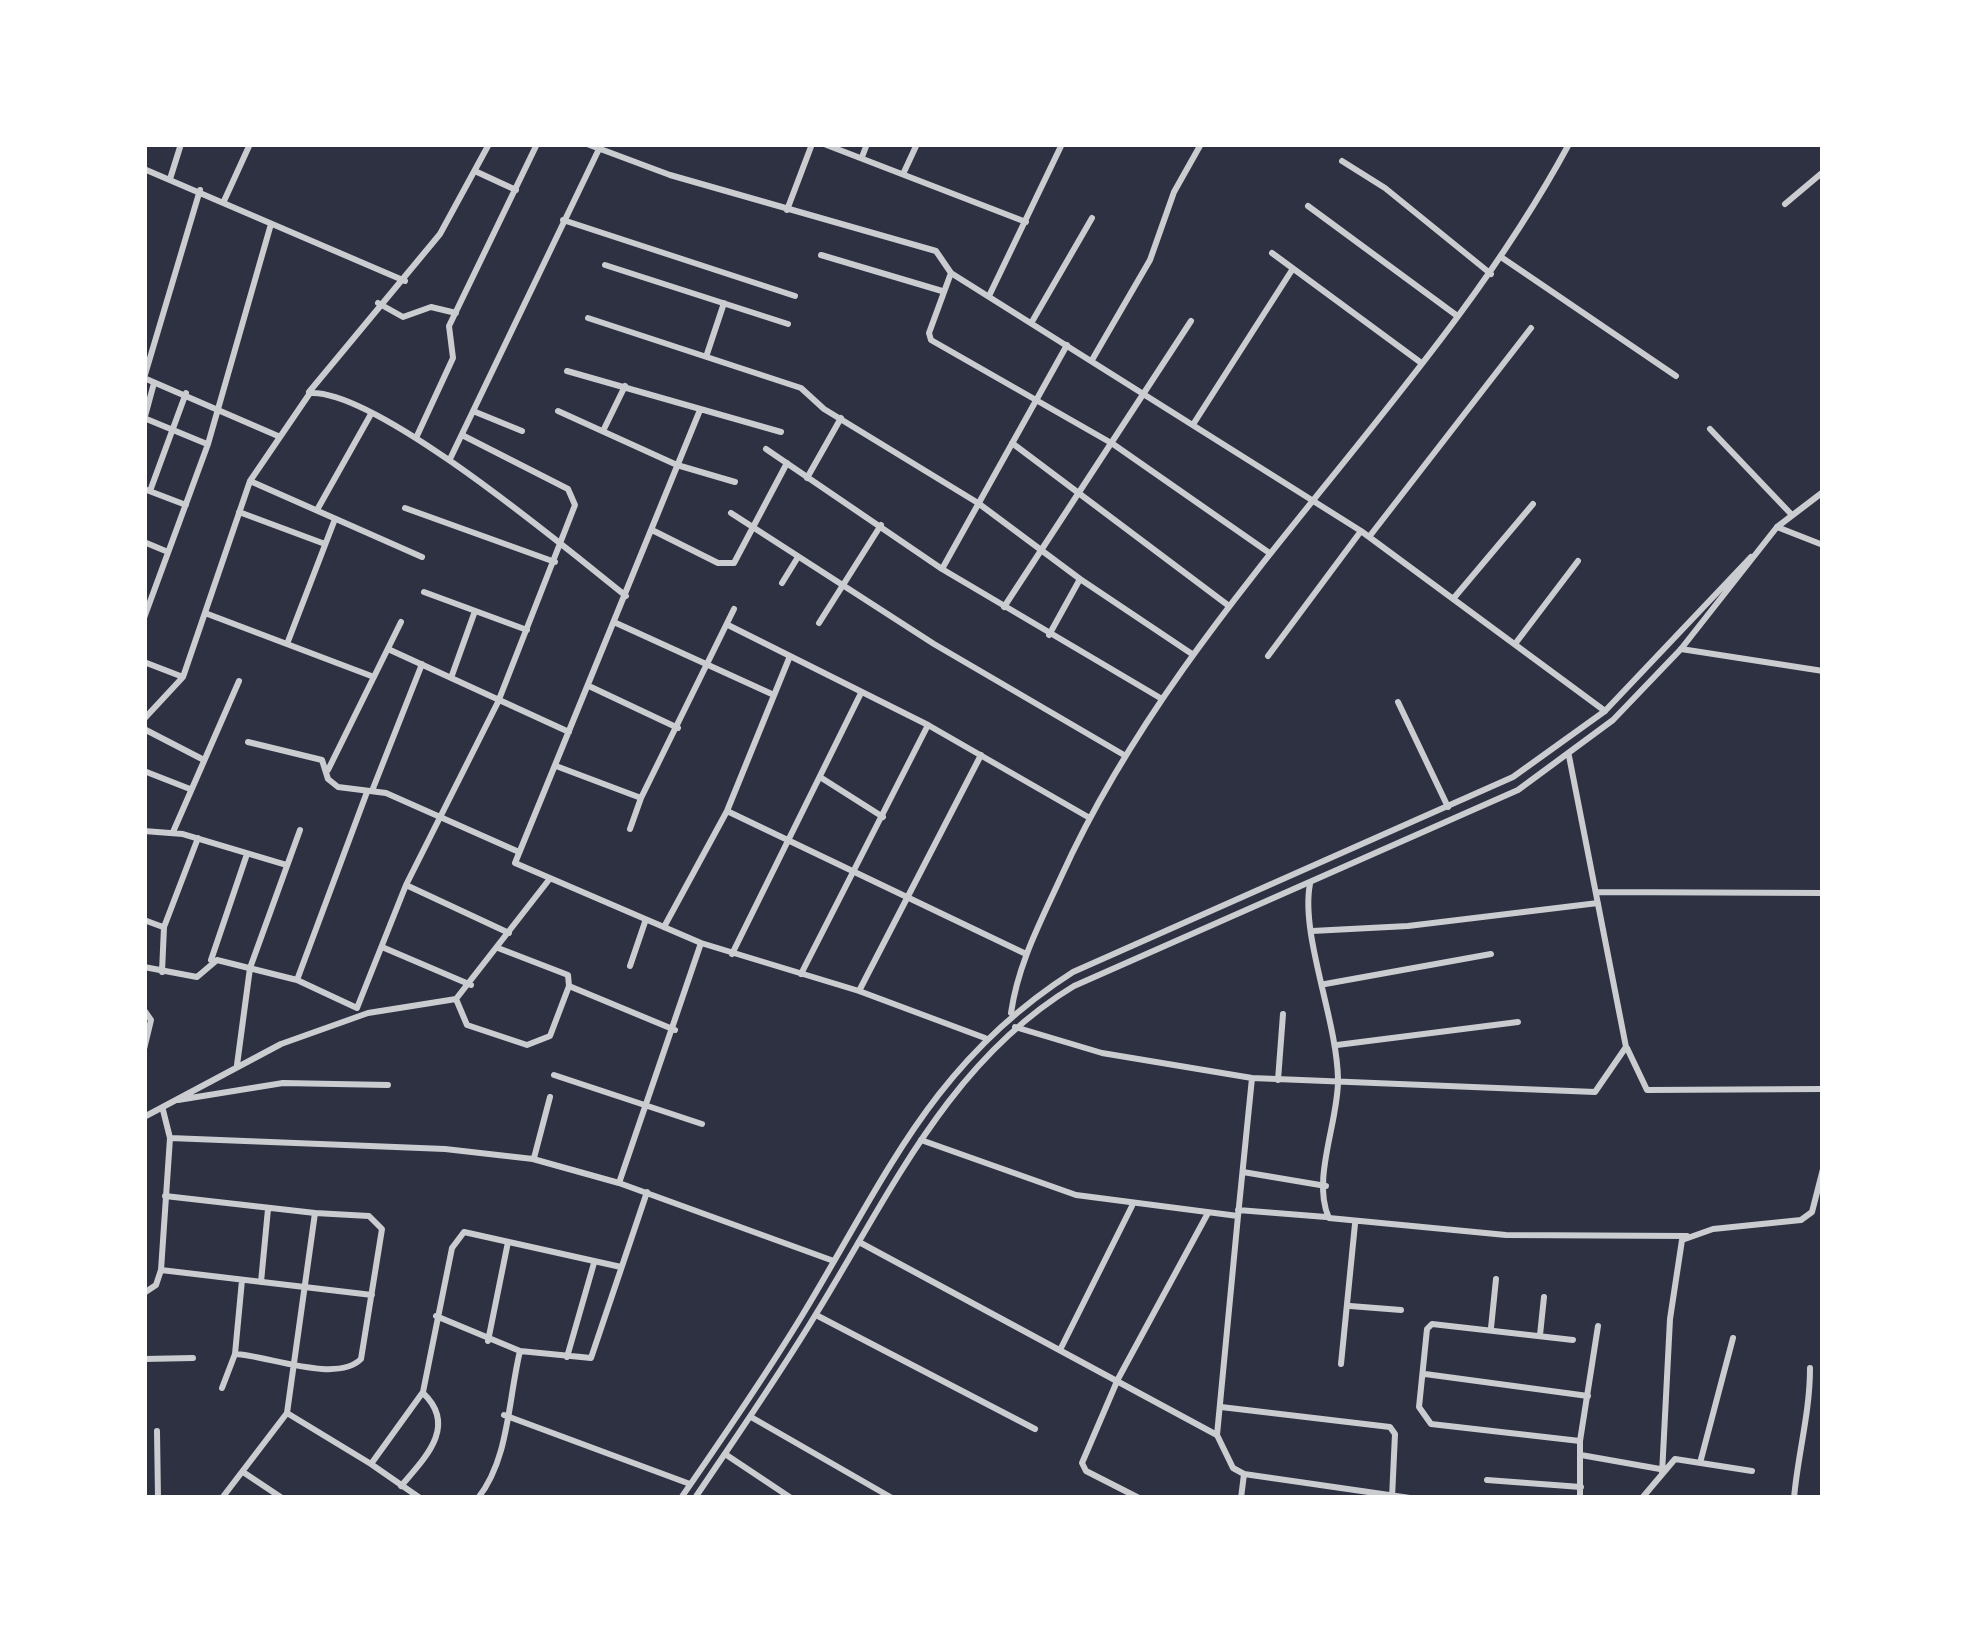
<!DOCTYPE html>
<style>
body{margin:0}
#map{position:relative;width:1967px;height:1642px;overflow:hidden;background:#2d3142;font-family:Karla,sans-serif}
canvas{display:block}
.frame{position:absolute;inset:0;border:147px solid #fff;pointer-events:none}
</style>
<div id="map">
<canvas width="1967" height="1642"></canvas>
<div class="frame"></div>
</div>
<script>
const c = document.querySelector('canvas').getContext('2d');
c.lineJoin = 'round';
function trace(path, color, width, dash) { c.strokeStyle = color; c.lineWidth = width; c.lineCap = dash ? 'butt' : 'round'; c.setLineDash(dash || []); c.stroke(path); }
trace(new Path2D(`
 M 587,144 L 670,175 L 936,251 L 951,273 L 1361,531 L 1605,711
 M 824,144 L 1026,222
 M 862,157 L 867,144
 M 1342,161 L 1385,188 L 1491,274
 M 144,169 L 405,281
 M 477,172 L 516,190
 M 904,172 L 917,144
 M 170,179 L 181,144
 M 224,201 L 250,144
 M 1785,204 L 1823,172
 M 1308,206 L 1456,315
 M 787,210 L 812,144
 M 563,220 L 795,296
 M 1272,253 L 1420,362
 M 821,255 L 942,291
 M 1501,257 L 1676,376
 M 605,265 L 788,324
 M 951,273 L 929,333 L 931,340 L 1113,444 L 1268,552
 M 989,296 L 1062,144
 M 378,303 L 403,317 L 431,307 L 456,313
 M 588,318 L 801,388 L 824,409 L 978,503 L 1080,579 L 1049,635
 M 1033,320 L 1092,218
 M 1067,345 L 942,569 L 1162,699
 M 707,354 L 724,303
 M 1092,360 L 1150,260 L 1174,192 L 1201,144
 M 567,371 L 781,432
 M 144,378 L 200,190
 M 144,378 L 278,436
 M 309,392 L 440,234 L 489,144
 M 700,410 L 515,863 L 701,943 L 859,991 L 985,1038
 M 473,411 L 522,431
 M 558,411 L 677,465 L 735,482
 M 144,418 L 207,444
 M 144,420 L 154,383
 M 1194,423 L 1292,270
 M 1710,429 L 1791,514
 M 603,431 L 625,386
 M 416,438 L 453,358 L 449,326 L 537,144
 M 1012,443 L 1229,606
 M 766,449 L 942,569
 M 450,459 L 599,149
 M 807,478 L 841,418
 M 250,481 L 422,557
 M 144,489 L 186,505
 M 150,491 L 186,393
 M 405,508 L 555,562
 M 317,510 L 371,414
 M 239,512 L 325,544
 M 731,513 L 934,644 L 1124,755
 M 1777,527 L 1823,545
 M 652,530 L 718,563 L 734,563 L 787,463
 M 1369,537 L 1531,328
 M 144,542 L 168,552
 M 1080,579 L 1192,654
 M 782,583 L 798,557
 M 424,592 L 527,630
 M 1453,599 L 1533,504
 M 1004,607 L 1191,321
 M 205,613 L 374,677
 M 144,618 L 208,444 L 271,224
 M 616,623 L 774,695
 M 819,623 L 881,525
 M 728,625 L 928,725 L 1088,817
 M 287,644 L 335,519
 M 1515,644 L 1578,561
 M 388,649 L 569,732
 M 1681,649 L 1823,671
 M 1268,656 L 1361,531
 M 144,662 L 183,677
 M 451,678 L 475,611
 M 591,687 L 678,728
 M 1398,702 L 1448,807
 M 144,719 L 183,677 L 250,481 L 310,393 C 377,389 569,551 626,596
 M 144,729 L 204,760
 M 248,742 L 322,760 L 328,779 L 338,787 L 386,793 L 519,852
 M 556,766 L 641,798 L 734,609
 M 328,770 L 401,622
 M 144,771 L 190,789
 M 820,777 L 883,817
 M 372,791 L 422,664
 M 727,811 L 1026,954
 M 630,829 L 641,798
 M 144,831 L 183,834 L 287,865
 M 173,832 L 239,681
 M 1310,884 C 1300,934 1337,1020 1338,1079 C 1339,1120 1311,1180 1329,1218 L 1506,1235 L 1687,1236
 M 406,885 L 509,933
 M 1596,892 L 1823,893
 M 144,920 L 163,927
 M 664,927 L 727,811 L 790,656
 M 1312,931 L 1408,926 L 1598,903
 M 382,947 L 471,985
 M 732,954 L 861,693
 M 211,960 L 246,857
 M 630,966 L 645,922
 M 144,967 L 197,977 L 217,960 L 297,980 L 357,1008
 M 162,972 L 164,927 L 198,838
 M 801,974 L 928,725
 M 297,980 L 367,792
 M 1325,984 L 1491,954
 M 569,986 L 675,1030
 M 859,991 L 981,755
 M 456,999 L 467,1025 L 527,1045 L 550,1036 L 569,986 L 568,975 L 498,948
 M 357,1008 L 406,885 L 498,702 L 575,505 L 568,489 L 462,435
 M 144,1010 L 151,1020 L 144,1049
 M 1011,1013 C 1018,964 1040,923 1061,877 C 1185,603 1427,407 1569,144
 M 1015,1027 L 1102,1053 L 1252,1078 L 1595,1092 L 1626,1047 L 1569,756
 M 1337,1045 L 1518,1022
 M 1627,1048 L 1647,1090 L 1823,1089
 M 237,1065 L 250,968 L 300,830
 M 554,1075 L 702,1124
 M 1278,1080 L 1283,1014
 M 178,1100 L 283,1083 L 388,1085
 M 144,1117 L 281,1044 L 368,1013 L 456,999 L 548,881
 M 170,1138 L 445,1149 L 533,1159 L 619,1183 L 831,1260
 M 921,1140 L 1076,1195 L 1238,1216 L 1217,1435 L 1233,1468 L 1244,1474 L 1410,1498
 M 534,1158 L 550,1097
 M 1243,1172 L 1326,1186
 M 619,1183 L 701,943
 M 165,1196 L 315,1213 L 287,1413 L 222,1498
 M 1238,1210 L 1326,1217
 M 1238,1216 L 1252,1078
 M 859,1242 L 1215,1434
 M 161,1270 L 372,1295
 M 261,1282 L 268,1209
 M 144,1293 L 156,1285 L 161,1270 L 170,1138 L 163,1110
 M 1350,1306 L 1401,1310
 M 816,1315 L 1035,1429
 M 436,1316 L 520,1351 C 508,1401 509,1459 478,1498
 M 1491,1328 L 1496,1279
 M 1540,1335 L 1544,1297
 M 1573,1340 L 1432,1324 L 1427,1329 L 1419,1407 L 1431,1424 L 1580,1441
 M 488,1341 L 508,1242
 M 1061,1348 L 1132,1206
 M 520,1351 L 591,1358 L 647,1192
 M 235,1354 L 242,1280
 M 567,1357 L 594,1263
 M 144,1359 L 193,1358
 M 1341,1364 L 1355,1224
 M 1425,1374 L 1588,1396
 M 222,1388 L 235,1354 C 266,1355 336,1384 361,1359 L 382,1229 L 369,1216 L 315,1213
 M 1221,1407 L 1390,1427 L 1395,1434 L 1392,1498
 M 287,1413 L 371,1464 L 423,1392 L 452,1248 L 464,1232 L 621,1267
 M 504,1415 L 690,1484
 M 751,1417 L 892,1498
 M 157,1431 L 158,1498
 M 725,1454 L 791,1498
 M 1581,1455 L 1660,1469
 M 1700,1463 L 1733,1338
 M 371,1464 L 420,1498
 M 243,1472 L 282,1498
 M 1662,1474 L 1670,1319 L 1682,1240 L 1713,1229 L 1801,1220 L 1812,1212 L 1823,1169
 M 1487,1480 L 1581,1487
 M 401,1486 C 425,1458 458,1426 423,1393
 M 1139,1498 L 1086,1471 L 1082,1463 L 1118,1379 L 1208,1213
 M 1241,1498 L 1244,1474
 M 1580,1498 L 1580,1441 L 1598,1326
 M 1642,1498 L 1675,1459 L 1752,1471
 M 1794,1498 C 1798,1453 1810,1413 1810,1368`), '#caccd0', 6);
trace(new Path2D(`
 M 681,1498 C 723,1437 765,1377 803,1314 C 886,1177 932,1062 1073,972 L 1513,777 L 1605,711 L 1751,557
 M 695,1498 C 736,1437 778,1377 816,1314 C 890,1194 949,1061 1074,986 L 1518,790 L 1613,720 L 1681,649 L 1777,527 L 1823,492`), '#caccd0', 6);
</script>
